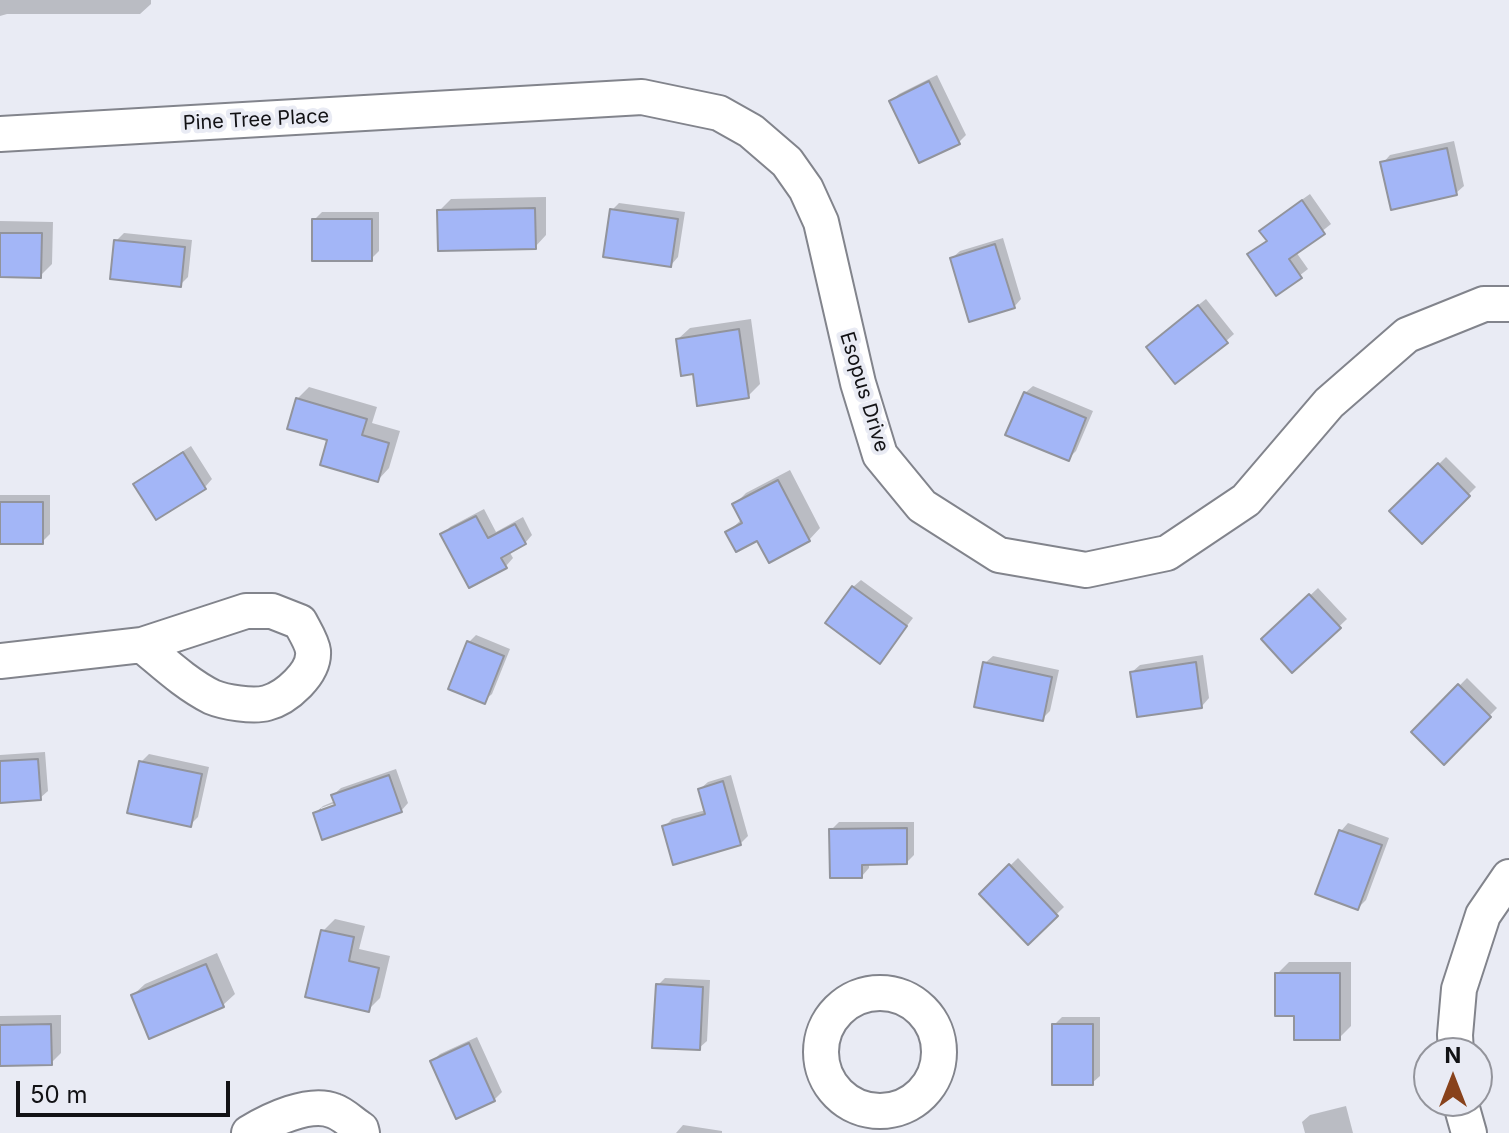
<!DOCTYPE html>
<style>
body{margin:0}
#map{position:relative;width:1509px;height:1133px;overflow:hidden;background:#e9ebf4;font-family:Inter,sans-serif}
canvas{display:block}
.north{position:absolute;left:1413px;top:1037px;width:80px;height:80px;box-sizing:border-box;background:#e9ebf4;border:2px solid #93949b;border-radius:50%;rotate:0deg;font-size:22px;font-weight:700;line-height:32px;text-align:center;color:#121215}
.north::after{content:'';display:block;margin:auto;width:28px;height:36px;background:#88421b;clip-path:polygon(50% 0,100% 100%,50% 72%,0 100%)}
.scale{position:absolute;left:16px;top:1081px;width:214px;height:36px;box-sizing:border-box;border:4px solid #121215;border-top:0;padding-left:10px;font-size:24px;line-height:28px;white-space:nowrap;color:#121215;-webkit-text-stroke:6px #e9ebf4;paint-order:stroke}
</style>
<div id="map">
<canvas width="1509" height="1133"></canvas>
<div class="north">N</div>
<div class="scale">50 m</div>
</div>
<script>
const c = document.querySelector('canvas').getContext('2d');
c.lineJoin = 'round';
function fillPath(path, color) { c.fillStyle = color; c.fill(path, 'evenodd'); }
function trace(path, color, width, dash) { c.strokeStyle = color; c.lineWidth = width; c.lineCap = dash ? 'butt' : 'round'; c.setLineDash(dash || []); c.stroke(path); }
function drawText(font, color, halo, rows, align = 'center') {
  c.font = font + ' Inter,sans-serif'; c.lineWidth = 8; c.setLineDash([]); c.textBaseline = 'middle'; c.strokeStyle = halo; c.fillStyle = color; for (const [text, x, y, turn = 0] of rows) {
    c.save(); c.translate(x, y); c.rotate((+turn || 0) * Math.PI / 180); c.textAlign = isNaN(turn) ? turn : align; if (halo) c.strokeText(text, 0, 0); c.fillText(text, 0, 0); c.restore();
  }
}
fillPath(new Path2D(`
 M 0,0 L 279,0 L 151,0 L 151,4 L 140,14 L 7,14 L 0,16 Z
 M 937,75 L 966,135 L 959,142 L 891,101 L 899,94 Z
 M 1454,141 L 1464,186 L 1456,193 L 1383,163 L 1390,155 Z
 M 1310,194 L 1331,224 L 1296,252 L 1308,269 L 1277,293 L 1250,255 L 1268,239 L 1262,231 L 1269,223 Z
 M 546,197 L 546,235 L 535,247 L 439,211 L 451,199 Z
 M 619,203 L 685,212 L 678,257 L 671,265 L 612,210 Z
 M 322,212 L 379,212 L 379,251 L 371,259 L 314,220 Z
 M 0,221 L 53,222 L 52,264 L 40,276 L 0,275 Z
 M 124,233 L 192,240 L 188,277 L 180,285 L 116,241 Z
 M 1003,238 L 1021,299 L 1014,307 L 952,258 L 960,251 Z
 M 1206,299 L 1234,334 L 1226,341 L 1156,339 Z
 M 751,319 L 760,384 L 748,396 L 678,339 L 690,328 Z
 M 1033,386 L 1093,411 L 1076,451 L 1068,459 L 1025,393 Z
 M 309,387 L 377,407 L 372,423 L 400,431 L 389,468 L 378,480 L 329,439 L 297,399 Z
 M 191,446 L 212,479 L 205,487 L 136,485 L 143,477 Z
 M 1446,457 L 1476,487 L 1422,541 L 1392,511 Z
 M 790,470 L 820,528 L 809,540 L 758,538 L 728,532 L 742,519 L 734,505 L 746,493 Z
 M 0,495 L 50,495 L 50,534 L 42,542 L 0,542 Z
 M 484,509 L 496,532 L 523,517 L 532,535 L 525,543 L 509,551 L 513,558 L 506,566 L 443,535 L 450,527 Z
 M 861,580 L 913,618 L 880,661 L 853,587 Z
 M 1318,588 L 1347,619 L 1293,670 L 1264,639 Z
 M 476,635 L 510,649 L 492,694 L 484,701 L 469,642 Z
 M 1203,655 L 1209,698 L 1202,706 L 1132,672 L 1140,665 Z
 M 993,656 L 1059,670 L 1050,711 L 1042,719 L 985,663 Z
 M 1467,678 L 1497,708 L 1444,762 L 1414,732 Z
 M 45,752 L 48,791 L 40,798 L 0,801 L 0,755 Z
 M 149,754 L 209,767 L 198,817 L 190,825 L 141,762 Z
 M 396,769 L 408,803 L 401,811 L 315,813 L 323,806 L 335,801 L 333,795 L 341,788 ZM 343,800 L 345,804 L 321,812 L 321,808 Z
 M 731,775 L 748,836 L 740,844 L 664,827 L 672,819 L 706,810 L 700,789 L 708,782 Z
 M 839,822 L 914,822 L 914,855 L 907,862 L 869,863 L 869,868 L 862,876 L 831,830 Z
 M 1348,823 L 1389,838 L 1366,900 L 1358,908 L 1341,831 Z
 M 1018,858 L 1064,907 L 1028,942 L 981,894 Z
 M 335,919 L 365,926 L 359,949 L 390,956 L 380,998 L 368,1010 L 323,931 Z
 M 217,953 L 235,994 L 223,1005 L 133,995 L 145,984 Z
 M 1289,962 L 1351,962 L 1351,1026 L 1339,1038 L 1296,1014 L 1277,974 Z
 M 665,978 L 710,980 L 707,1041 L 699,1048 L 658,985 Z
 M 61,1015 L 61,1053 L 51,1063 L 0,1064 L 0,1016 Z
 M 1062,1017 L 1100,1017 L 1100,1076 L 1092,1083 L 1054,1025 Z
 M 477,1037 L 502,1092 L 494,1100 L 432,1061 L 440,1054 Z
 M 1346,1106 L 1353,1133 L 1305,1133 L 1302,1122 L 1310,1115 Z
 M 683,1125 L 722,1131 L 722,1133 L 676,1133 Z`), '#0003');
const building = new Path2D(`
 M 929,81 L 960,144 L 919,163 L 889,101 Z
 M 1447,148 L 1457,195 L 1391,210 L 1380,162 Z
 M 1302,200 L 1325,234 L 1289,259 L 1302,278 L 1276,296 L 1247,254 L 1267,241 L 1259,231 Z
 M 535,208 L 536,249 L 438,251 L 437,210 Z
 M 610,209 L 678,219 L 671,267 L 603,257 Z
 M 312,219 L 372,219 L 372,261 L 312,261 Z
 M 0,233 L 42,233 L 41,278 L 0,277 Z
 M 114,240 L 185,247 L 181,287 L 110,279 Z
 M 995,244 L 1015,308 L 969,322 L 950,258 Z
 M 1198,305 L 1228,343 L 1175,384 L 1146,347 Z
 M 739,329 L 749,398 L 697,406 L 693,374 L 681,376 L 676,339 Z
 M 1024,392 L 1086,418 L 1069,461 L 1005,435 Z
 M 296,398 L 367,419 L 362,435 L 389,443 L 378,482 L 320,465 L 327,440 L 287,429 Z
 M 183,452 L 206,489 L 156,520 L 133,484 Z
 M 1438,463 L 1470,496 L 1422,544 L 1389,511 Z
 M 778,480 L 810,541 L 769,563 L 757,541 L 736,552 L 725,532 L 742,523 L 732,504 Z
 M 0,502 L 43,502 L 43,544 L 0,544 Z
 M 476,516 L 488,538 L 515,524 L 526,544 L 501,558 L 507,568 L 469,588 L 440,534 Z
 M 852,586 L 907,626 L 880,664 L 825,623 Z
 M 1309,594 L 1341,628 L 1292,673 L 1261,639 Z
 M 467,641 L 504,656 L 485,704 L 448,689 Z
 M 983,662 L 1052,677 L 1043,721 L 974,707 Z
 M 1196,662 L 1202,708 L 1137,717 L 1130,672 Z
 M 1458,684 L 1491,717 L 1444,765 L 1411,732 Z
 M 38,759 L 41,800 L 0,803 L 0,761 Z
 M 139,761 L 202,774 L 191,827 L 127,813 Z
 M 389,775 L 402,812 L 322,840 L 313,813 L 335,805 L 331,795 Z
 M 723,781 L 741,845 L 673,865 L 662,826 L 705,814 L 698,789 Z
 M 907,828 L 907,864 L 862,865 L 862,878 L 830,878 L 829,829 Z
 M 1339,830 L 1382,845 L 1358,910 L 1315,894 Z
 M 1009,864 L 1058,916 L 1028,945 L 979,894 Z
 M 321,930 L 354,937 L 349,961 L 379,968 L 369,1012 L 305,997 Z
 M 206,964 L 224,1007 L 149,1039 L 131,995 Z
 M 1275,973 L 1340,973 L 1340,1040 L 1294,1040 L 1294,1016 L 1275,1016 Z
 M 656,984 L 703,987 L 700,1050 L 652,1048 Z
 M 51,1024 L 52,1065 L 0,1066 L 0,1025 Z
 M 1052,1024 L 1093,1024 L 1093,1085 L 1052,1085 Z
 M 469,1043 L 495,1101 L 456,1119 L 430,1061 Z`);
fillPath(building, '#a3b6f7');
trace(building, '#92949c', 2);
const minor = new Path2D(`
 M 0,134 L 642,97 L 719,113 L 751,131 L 787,162 L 806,189 L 821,222 L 858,383 L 880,455 L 922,506 L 999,555 L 1086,570 L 1167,553 L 1246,500 L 1329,403 L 1407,335 L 1484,304 L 1509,304
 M 246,611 L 272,611 L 300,622 C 304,630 312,642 313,651 C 315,673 286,698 267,703 C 253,707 224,702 212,697 C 186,684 164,663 142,645 Z
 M 0,661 L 142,645
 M821 1052a59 59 0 1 1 118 0a59 59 0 1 1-118 0Z
 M 1456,1053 L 1455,1035 L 1459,989 L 1483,915 L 1509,877
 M 1460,1101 L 1469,1133
 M 249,1133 C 270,1120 310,1101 334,1111 C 343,1114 353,1124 361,1129 L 362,1133`);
trace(minor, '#82848c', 38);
trace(minor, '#fff', 34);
drawText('20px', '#121215', '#e9ebf4', [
 ["Pine Tree Place",256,120,-3],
 ["Esopus Drive",864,392,73]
]);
</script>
